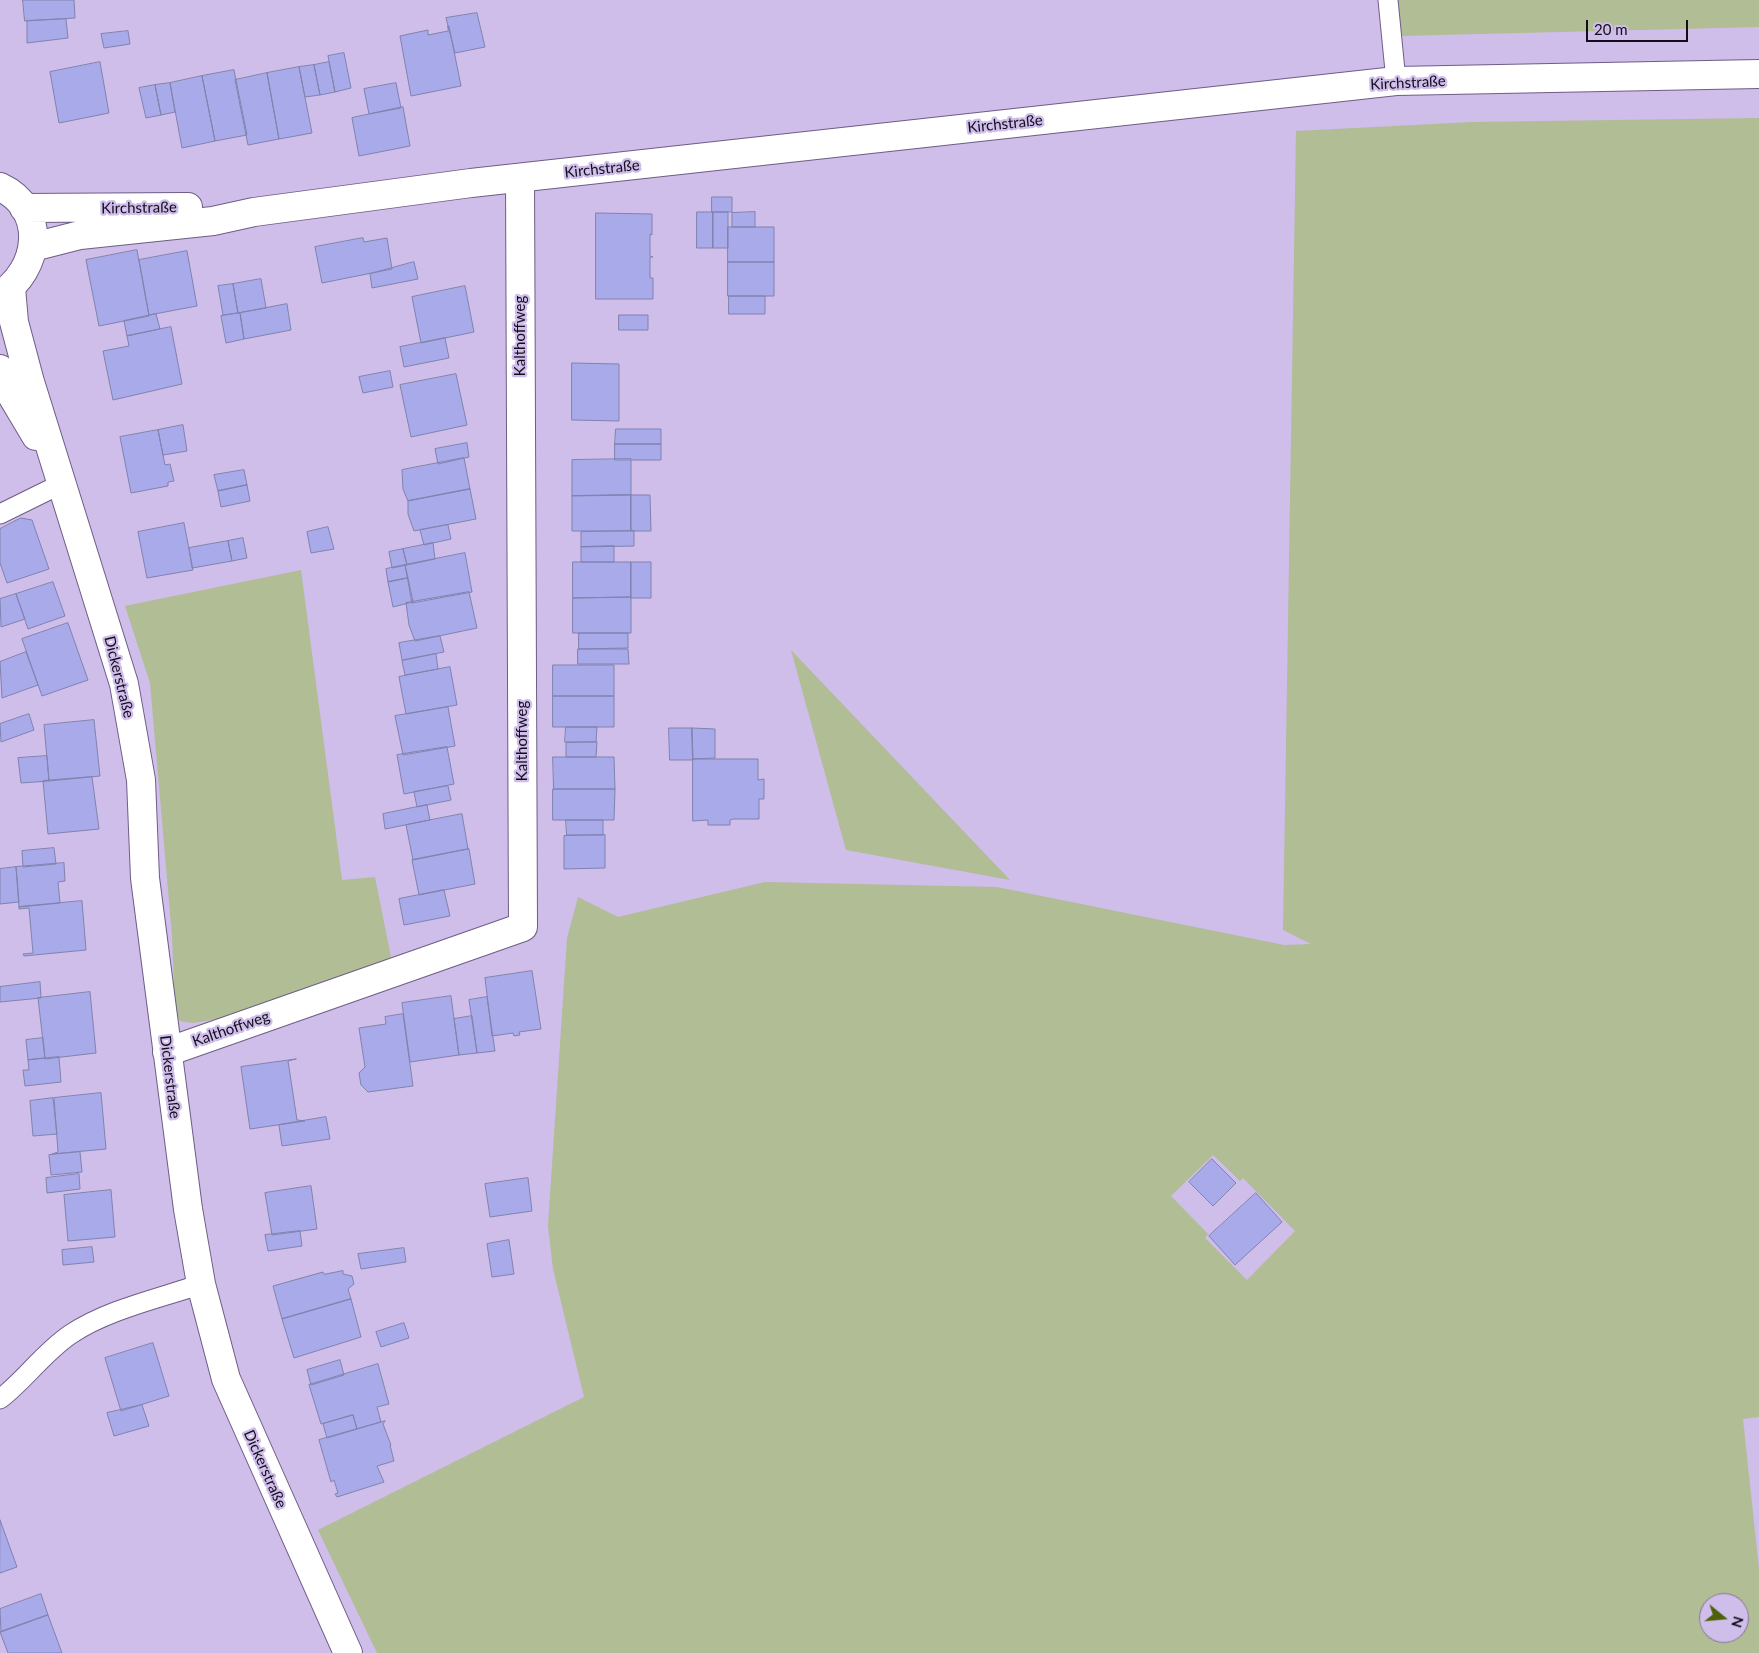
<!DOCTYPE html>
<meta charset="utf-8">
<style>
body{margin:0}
#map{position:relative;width:1759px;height:1653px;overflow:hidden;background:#cfbdea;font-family:Lato,sans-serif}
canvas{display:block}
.north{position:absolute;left:1699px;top:1593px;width:50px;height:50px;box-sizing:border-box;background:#cfbdea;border:1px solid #837697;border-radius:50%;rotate:107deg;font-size:14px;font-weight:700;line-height:20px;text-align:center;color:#120c1b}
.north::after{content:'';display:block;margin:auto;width:18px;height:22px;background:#4e620b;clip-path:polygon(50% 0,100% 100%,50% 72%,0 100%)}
.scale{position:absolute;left:1586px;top:20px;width:102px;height:22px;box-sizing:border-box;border:2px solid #120c1b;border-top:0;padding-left:6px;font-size:15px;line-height:18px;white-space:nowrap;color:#120c1b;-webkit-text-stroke:4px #cfbdea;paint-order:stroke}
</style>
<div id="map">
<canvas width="1759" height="1653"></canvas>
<div class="north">N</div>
<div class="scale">20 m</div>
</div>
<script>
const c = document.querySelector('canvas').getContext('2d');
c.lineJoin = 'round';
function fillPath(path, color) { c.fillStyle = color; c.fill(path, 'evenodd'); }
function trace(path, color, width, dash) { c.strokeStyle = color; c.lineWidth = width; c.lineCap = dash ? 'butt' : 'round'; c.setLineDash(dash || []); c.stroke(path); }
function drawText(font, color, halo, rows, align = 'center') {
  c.font = font + ' Lato,sans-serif'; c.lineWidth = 4.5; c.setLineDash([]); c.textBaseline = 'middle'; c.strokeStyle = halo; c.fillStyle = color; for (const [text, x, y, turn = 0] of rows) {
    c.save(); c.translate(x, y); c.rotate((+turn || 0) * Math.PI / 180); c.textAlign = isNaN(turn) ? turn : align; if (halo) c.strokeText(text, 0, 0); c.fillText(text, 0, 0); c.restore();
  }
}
fillPath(new Path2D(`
 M 1397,0 L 1759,0 L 1759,27 L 1400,36 Z
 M 1759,118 L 1759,1417 L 1743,1419 L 1759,1569 L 1759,1653 L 377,1653 L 318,1530 L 584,1397 L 553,1269 L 548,1226 L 567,938 L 578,897 L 618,917 L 765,882 L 997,887 L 1284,945 L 1311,944 L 1283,930 L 1296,131 L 1472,122 ZM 1213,1155 L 1240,1181 L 1243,1178 L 1295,1231 L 1247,1280 L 1205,1238 L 1208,1234 L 1171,1196 ZM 1709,1603 L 1739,1603 L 1739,1633 L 1709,1633 Z
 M 301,570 L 342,880 L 375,877 L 392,962 L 228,1017 L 193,1023 L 180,1021 L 175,1010 L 172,936 L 150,683 L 125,606 Z
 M 791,650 L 1010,880 L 846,850 Z`), '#b0bd95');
const building = new Path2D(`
 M 23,0 L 74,0 L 75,18 L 25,21 Z
 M 477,13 L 485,47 L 455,53 L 446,18 Z
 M 66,19 L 68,38 L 27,43 L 27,21 Z
 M 448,26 L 449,26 L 461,86 L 411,96 L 400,36 L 428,30 L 428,35 L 448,31 Z
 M 128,31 L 130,44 L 104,48 L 101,34 Z
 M 344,53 L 351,88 L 335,92 L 328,56 Z
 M 100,62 L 109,113 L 59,123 L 50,72 Z
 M 329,62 L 335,92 L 320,95 L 314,65 Z
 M 314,65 L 320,95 L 305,97 L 299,67 Z
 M 299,67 L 312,133 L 279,139 L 267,73 Z
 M 234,70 L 247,135 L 215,141 L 202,76 Z
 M 267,73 L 279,139 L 248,145 L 235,80 Z
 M 202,76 L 215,141 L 182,148 L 170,83 Z
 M 170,83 L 175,112 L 161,115 L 155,85 Z
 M 396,83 L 401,108 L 369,114 L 364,89 Z
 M 155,85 L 161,115 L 146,118 L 139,88 Z
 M 403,107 L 410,146 L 359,156 L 352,118 Z
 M 712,197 L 732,197 L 732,212 L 712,212 Z
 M 697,212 L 713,212 L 713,248 L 697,248 Z
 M 713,212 L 728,212 L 728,248 L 713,248 Z
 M 755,212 L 755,227 L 732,227 L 732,213 Z
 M 596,213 L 652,214 L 652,235 L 650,234 L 650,256 L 653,257 L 650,257 L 650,278 L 653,278 L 653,299 L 596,299 Z
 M 728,227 L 774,227 L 774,262 L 728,262 Z
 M 363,238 L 364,242 L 387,238 L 392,269 L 322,283 L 315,247 Z
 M 137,250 L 149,316 L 99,326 L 86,260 Z
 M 187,251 L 197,306 L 149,315 L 139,260 Z
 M 414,262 L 418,279 L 372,288 L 370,274 Z
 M 728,262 L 774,262 L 774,296 L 728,296 Z
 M 261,279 L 266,308 L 238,313 L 233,284 Z
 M 233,284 L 238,313 L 223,315 L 218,286 Z
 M 465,286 L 474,332 L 421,343 L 412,297 Z
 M 729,296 L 765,296 L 765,314 L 729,314 Z
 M 287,304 L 291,330 L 244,339 L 240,313 Z
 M 240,313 L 244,339 L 226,343 L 221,316 Z
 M 156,314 L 160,329 L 127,336 L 124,321 Z
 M 619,315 L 648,315 L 648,330 L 619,330 Z
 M 171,327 L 182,384 L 113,400 L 103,351 L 129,346 L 127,336 Z
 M 445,338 L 449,358 L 404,367 L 400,347 Z
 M 572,363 L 619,364 L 619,421 L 572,420 Z
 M 390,371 L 393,387 L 363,393 L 359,377 Z
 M 456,374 L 467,425 L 411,437 L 400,385 Z
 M 183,425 L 187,451 L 163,455 L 158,430 Z
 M 616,429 L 661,429 L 661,444 L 615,444 Z
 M 158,430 L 165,465 L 170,464 L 174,481 L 168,482 L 168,486 L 131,493 L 120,437 Z
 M 467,443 L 469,457 L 438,464 L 435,449 Z
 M 615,444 L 661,444 L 661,460 L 615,460 Z
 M 464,458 L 470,489 L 408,501 L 403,489 L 402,470 Z
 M 631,459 L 631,495 L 572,496 L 572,460 Z
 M 244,470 L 247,485 L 218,491 L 214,475 Z
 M 247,485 L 250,501 L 221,507 L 218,491 Z
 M 470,489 L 476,519 L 414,531 L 408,514 L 408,501 Z
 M 631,495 L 631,531 L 572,531 L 572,496 Z
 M 631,495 L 650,495 L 651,531 L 631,531 Z
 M 21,518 L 32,520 L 49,569 L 7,583 L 0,563 L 0,529 Z
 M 184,523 L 193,570 L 147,578 L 138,532 Z
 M 448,525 L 451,539 L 424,545 L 420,530 Z
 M 328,527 L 334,549 L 311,553 L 307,532 Z
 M 634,531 L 634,546 L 581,547 L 581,532 Z
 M 243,538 L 247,558 L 232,561 L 228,541 Z
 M 228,541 L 232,561 L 192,568 L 189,548 Z
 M 433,543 L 435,559 L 407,565 L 403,549 Z
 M 614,546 L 614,562 L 581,562 L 581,547 Z
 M 403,549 L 407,565 L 392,568 L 389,552 Z
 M 465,553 L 472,592 L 412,603 L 405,565 Z
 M 573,562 L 631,562 L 631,597 L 573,598 Z
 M 631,562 L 651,562 L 651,598 L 631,598 Z
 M 405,565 L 408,578 L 388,582 L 386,569 Z
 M 408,578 L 413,602 L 393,607 L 388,582 Z
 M 53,582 L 65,616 L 28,629 L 16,594 Z
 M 469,592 L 477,628 L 415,641 L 409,625 L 406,603 Z
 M 16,594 L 25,619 L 1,627 L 0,599 Z
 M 573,598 L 631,597 L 631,633 L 573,633 Z
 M 68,623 L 88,680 L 42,696 L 22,639 Z
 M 579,633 L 628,633 L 628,648 L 579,649 Z
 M 440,636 L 444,652 L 402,660 L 399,643 Z
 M 578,649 L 628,649 L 629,664 L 578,664 Z
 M 26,652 L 38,685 L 2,698 L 0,662 Z
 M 436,654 L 438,669 L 405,675 L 402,661 Z
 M 553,665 L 614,665 L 614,696 L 553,696 Z
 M 450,667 L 457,705 L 406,714 L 399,677 Z
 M 553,696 L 614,696 L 614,727 L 553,727 Z
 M 448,707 L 455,746 L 403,755 L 395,716 Z
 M 29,714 L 34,730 L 1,742 L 0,724 Z
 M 94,720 L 100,776 L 49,781 L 44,725 Z
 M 566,727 L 597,727 L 596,742 L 565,742 Z
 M 669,728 L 692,728 L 693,760 L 670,760 Z
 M 692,728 L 715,729 L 715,758 L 693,759 Z
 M 597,742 L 596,757 L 566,757 L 566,743 Z
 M 447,747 L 454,784 L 404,794 L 397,755 Z
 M 47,756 L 49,781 L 21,783 L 18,758 Z
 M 553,757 L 614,757 L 615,789 L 554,789 Z
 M 693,759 L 758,759 L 758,780 L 764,779 L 764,799 L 759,799 L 759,819 L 733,819 L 730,820 L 730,825 L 708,825 L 708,820 L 693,821 Z
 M 92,777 L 99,829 L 48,834 L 43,781 Z
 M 448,786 L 451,800 L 417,807 L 414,792 Z
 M 553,789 L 615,789 L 614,820 L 553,820 Z
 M 427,805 L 430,820 L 385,829 L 383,814 Z
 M 462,814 L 468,849 L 413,860 L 406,825 Z
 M 566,820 L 603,820 L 603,835 L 567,835 Z
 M 605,835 L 605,868 L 564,869 L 564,836 Z
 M 54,848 L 56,864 L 23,867 L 22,851 Z
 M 469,849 L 475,884 L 419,895 L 412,860 Z
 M 64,863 L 65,881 L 58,882 L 60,903 L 19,907 L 16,867 Z
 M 16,867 L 19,902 L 0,904 L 0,869 Z
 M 444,890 L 450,916 L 404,925 L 399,899 Z
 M 82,901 L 86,950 L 24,956 L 23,954 L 33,953 L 29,908 L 19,909 L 19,907 Z
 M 532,971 L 541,1029 L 519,1032 L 520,1035 L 514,1036 L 513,1033 L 492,1036 L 485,978 Z
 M 40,982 L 41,998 L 0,1002 L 0,987 Z
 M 90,992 L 96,1053 L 45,1059 L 38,998 Z
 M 451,996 L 459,1055 L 410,1062 L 402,1003 Z
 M 487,997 L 495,1051 L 477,1053 L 469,1000 Z
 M 403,1014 L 413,1086 L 368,1092 L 361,1085 L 359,1073 L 365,1067 L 359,1028 L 386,1024 L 385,1017 Z
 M 472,1016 L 477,1053 L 459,1055 L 454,1019 Z
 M 43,1038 L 45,1058 L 28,1060 L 26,1040 Z
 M 59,1057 L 61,1082 L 25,1086 L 23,1070 L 29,1070 L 28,1060 Z
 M 296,1059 L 288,1061 L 297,1120 L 305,1121 L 250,1129 L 241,1067 Z
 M 101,1093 L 106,1149 L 52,1154 L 58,1152 L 54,1098 Z
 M 53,1098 L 57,1134 L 33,1136 L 30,1101 Z
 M 326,1117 L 330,1139 L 282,1146 L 279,1125 Z
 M 80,1152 L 82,1172 L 51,1175 L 49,1155 Z
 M 1212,1159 L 1236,1183 L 1213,1206 L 1189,1182 Z
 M 79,1174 L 80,1189 L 47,1193 L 46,1178 Z
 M 528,1178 L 532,1211 L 490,1217 L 485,1184 Z
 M 311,1186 L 317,1229 L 272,1235 L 265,1193 Z
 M 111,1190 L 115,1237 L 68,1241 L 64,1195 Z
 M 1256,1193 L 1282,1222 L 1235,1265 L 1209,1236 Z
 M 300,1231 L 302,1246 L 268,1251 L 265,1235 Z
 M 509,1240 L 514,1274 L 492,1277 L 487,1244 Z
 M 92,1247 L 94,1262 L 63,1265 L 62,1250 Z
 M 404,1248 L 406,1262 L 361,1269 L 358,1254 Z
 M 343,1271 L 343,1274 L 352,1276 L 354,1284 L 348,1289 L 351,1299 L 282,1319 L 273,1286 L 323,1272 L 324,1274 Z
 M 351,1299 L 361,1337 L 294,1358 L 282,1319 Z
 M 404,1323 L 409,1338 L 381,1347 L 376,1332 Z
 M 153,1343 L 169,1396 L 121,1411 L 105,1358 Z
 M 340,1360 L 344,1375 L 311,1385 L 307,1370 Z
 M 378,1364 L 389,1404 L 377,1407 L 381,1422 L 357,1429 L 353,1415 L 321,1424 L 309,1385 Z
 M 142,1405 L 149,1426 L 114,1436 L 107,1413 Z
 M 353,1415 L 357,1429 L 327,1438 L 323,1424 Z
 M 385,1421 L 383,1424 L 391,1445 L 390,1445 L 394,1461 L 377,1466 L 384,1482 L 337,1497 L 335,1494 L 338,1493 L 334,1480 L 331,1482 L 319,1440 Z
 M 0,1520 L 17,1567 L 0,1573 Z
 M 41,1594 L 48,1615 L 1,1632 L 0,1609 Z
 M 48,1615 L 62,1653 L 8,1653 L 0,1632 Z`);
fillPath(building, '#a8aaea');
trace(building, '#8182ae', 1);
const lane = new Path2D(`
 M 1388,0 L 1396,81
 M 0,514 L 63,483
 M 0,1399 C 25,1380 44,1352 71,1334 C 109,1309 158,1299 201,1284`);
const street = new Path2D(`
 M 11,288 L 14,322 L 30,382 L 124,684 L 141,780 L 145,878 L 188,1209 L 201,1284 L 226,1379 L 348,1653
 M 0,369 L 8,389 L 36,436
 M 167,1052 L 523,927 L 520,178`);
const secondary = new Path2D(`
 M 0,187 C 48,209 40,270 0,295
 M 24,208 L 188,207
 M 33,247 L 80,235 L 213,221 L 254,212 L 471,183 L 1396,81 L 1759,74`);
trace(lane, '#6e5d86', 21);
trace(street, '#6e5d86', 30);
trace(secondary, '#6e5d86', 30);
trace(lane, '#fff', 19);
trace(street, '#fff', 28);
trace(secondary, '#fff', 28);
drawText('15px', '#120c1b', '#cfbdea', [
 ["Kirchstraße",1408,83,-3],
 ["Kirchstraße",1005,124,-6],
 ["Kirchstraße",602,169,-6],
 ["Kirchstraße",139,208,-1],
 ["Kalthoffweg",520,336,-90],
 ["Dickerstraße",119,677,76],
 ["Kalthoffweg",522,741,-90],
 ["Kalthoffweg",231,1029,-19],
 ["Dickerstraße",170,1077,83],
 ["Dickerstraße",265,1469,66]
]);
</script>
